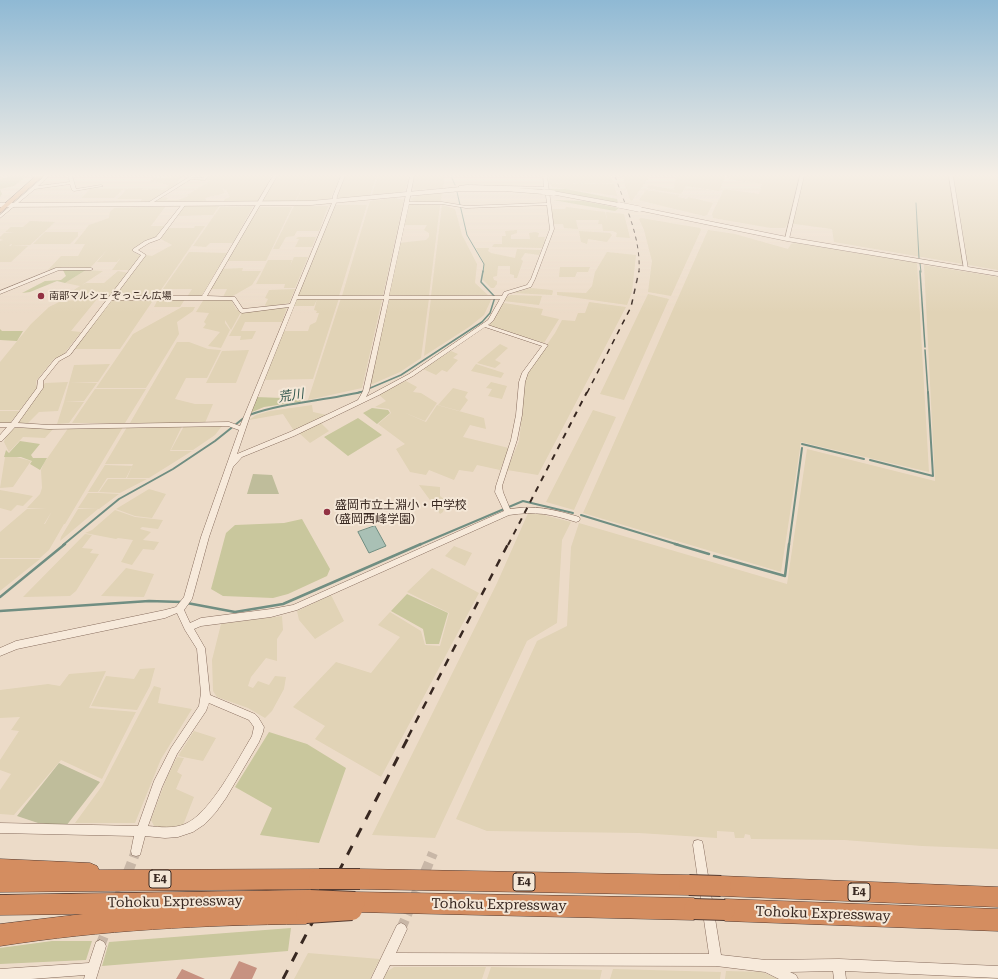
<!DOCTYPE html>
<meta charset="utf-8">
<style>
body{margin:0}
canvas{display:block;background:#ecdbc8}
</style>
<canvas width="998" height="979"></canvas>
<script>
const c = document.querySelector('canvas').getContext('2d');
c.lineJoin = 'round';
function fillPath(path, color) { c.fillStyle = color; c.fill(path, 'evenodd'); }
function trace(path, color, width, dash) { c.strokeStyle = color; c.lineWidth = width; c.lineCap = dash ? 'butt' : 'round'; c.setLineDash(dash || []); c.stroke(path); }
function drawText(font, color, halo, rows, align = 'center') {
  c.font = font + ' "Roboto Serif","Noto Sans JP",serif'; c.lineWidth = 4; c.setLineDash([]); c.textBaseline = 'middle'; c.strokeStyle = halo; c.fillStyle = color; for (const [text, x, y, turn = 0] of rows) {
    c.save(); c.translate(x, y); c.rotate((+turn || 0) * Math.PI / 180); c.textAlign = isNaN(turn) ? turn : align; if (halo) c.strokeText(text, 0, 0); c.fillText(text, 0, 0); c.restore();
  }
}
fillPath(new Path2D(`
 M 172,176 L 190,176 L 180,178 L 178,182 L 182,183 L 171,189 L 166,189 L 169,185 L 150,181 L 155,177 L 172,178 Z
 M 207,176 L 240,176 L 231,189 L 240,176 L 272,176 L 257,202 L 223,202 L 225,199 L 230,197 L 226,189 L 222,188 L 225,193 L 205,198 L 207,202 L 152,202 L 164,197 L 168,198 L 166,200 L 178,200 L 189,196 L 187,195 L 210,181 L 204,180 Z
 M 276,176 L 308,176 L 295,202 L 262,202 Z
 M 308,176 L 341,176 L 330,200 L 296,202 Z
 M 344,176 L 376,176 L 370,196 L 336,199 Z
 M 378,176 L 409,176 L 406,188 L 402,192 L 372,195 Z
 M 413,176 L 444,176 L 443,188 L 415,190 L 411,188 Z
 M 548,176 L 611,176 L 613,183 L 550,184 Z
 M 622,176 L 650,176 L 631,202 Z
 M 676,176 L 726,176 L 719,191 L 686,186 L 681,194 L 647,188 L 649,185 L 674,190 Z
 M 730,176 L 998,176 L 998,270 L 834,242 L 832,229 L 788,223 L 785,228 L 771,228 L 713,218 L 712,214 L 724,189 L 759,194 L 762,184 L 729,179 Z
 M 550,184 L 614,184 L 617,196 L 552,187 Z
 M 143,188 L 141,190 L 157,189 L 169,191 L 149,202 L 140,202 L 142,199 L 117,199 L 127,189 Z
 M 90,189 L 124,189 L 114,198 L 81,198 Z
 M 646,190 L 679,195 L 678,197 L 687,199 L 688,197 L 713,203 L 707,215 L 704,216 L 642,201 L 639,200 Z
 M 442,193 L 441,200 L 438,202 L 416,202 L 410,199 L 419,195 Z
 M 394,198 L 404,200 L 383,295 L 342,296 L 370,201 Z
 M 407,204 L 440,205 L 429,296 L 388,295 L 399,243 L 426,240 L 429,237 L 429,233 L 424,230 L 427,225 L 402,225 Z
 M 334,205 L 367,205 L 339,296 L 296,296 Z
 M 442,205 L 455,209 L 462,235 L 477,264 L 475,283 L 488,295 L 431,296 Z
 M 185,206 L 219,206 L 213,215 L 177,216 Z
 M 253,206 L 233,243 L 210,243 L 206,247 L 193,246 L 220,207 Z
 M 294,206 L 328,206 L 319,231 L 297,231 L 294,236 L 286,237 L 279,249 L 273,249 Z
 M 145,207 L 165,207 L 151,226 L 165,226 L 156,238 L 134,249 L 133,252 L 141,256 L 130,270 L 112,270 L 122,256 L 117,262 L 97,262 L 108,249 L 90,268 L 63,267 L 47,271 L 61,256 L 78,256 L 85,244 L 74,244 L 89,225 L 109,218 L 110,212 L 114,208 Z
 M 259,207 L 292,207 L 266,261 L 227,261 Z
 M 566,207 L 605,212 L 607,220 L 606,212 L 624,214 L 630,238 L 616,237 L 617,233 L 613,231 L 603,231 L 602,224 L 598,224 L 599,220 L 576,220 L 578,229 L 564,228 L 563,224 L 554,224 L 551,209 L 565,209 Z
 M 641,218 L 700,228 L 701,230 L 671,296 L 648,292 L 652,261 L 644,230 L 639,219 Z
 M 30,221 L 55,222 L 30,245 L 11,246 L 12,244 L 11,244 L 9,246 L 28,246 L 11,262 L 0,262 L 0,241 L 3,240 L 0,239 L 0,237 L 4,233 L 15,233 L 5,232 L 11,227 L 23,227 Z
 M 195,226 L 205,226 L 156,297 L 113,297 L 146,255 L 152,256 L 172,245 L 159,238 L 168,228 L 194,228 Z
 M 517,230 L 517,233 L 511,235 L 511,239 L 530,239 L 529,233 L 535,232 L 539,233 L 538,237 L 545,237 L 544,240 L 546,240 L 542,248 L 492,247 L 494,244 L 502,244 L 502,236 L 506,236 L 505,231 Z
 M 708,230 L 735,234 L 788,249 L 791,244 L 795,243 L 917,263 L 929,472 L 801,442 L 781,572 L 583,513 Z
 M 579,231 L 610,233 L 612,235 L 607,242 L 588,239 L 587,244 L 581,242 Z
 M 45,232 L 78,232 L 78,236 L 70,244 L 33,244 Z
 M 298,237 L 316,237 L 312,247 L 295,247 L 299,239 L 296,239 Z
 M 476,248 L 489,248 L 488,251 L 491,253 L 515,258 L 517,249 L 541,250 L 539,255 L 525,253 L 521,259 L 523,261 L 517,278 L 514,278 L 514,275 L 510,274 L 510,266 L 498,266 L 497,276 L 493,277 L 494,280 L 497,281 L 497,284 L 494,288 L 491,288 L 483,280 L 484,263 Z
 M 189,252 L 227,253 L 201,297 L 187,297 L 192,289 L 171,289 L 165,296 L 158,296 Z
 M 607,252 L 636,255 L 632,292 L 627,305 L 557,295 L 557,292 L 586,293 L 592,286 L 595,272 Z
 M 294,257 L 308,257 L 295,288 L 284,288 L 285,284 L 256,284 L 268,260 L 292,260 L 289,268 Z
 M 924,265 L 998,277 L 998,849 L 922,846 L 844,840 L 751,839 L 750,835 L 745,834 L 744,838 L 735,838 L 734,832 L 717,831 L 717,838 L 639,833 L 487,831 L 456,819 L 537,641 L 567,626 L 571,547 L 579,523 L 787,584 L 807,449 L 935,481 Z
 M 560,267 L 590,267 L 588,272 L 577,272 L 575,277 L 559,277 Z
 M 243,268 L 242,271 L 261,271 L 252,285 L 231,297 L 223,297 L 227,289 L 210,289 L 221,269 Z
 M 86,270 L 103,271 L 82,285 L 86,283 L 104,283 L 118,271 L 129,273 L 109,297 L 63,297 L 80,286 L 65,283 Z
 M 531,288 L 552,290 L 553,291 L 552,295 L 513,293 Z
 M 295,289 L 289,303 L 266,307 L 265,305 L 268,299 L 265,298 L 269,290 Z
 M 648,294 L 669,299 L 624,400 L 600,394 Z
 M 511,295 L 542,296 L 539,305 L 503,301 L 505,297 Z
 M 295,298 L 339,298 L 313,379 L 263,380 L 282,331 L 308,331 L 310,325 L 316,322 L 319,313 L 316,313 L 317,311 L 314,310 L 317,299 L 314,306 L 292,306 Z
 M 341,298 L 382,300 L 362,388 L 308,400 Z
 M 429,298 L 421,358 L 400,372 L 368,386 L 387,299 Z
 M 431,298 L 490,298 L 491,300 L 484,315 L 469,327 L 424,356 Z
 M 97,299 L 71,331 L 81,332 L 63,355 L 54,359 L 36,381 L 37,389 L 20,410 L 0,410 L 0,362 L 31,324 L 49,307 L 61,301 Z
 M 112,299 L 154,299 L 120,349 L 73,349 Z
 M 158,299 L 185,299 L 180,307 L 154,307 Z
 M 204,299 L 231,299 L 236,309 L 241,312 L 231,330 L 225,320 L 225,323 L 230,330 L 221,348 L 208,346 L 220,332 L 203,328 L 206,324 L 204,322 L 209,313 L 196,312 Z
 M 589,302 L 626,307 L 538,475 L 507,470 L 519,441 L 523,407 L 523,387 L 527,373 L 555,333 L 562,320 L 575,321 L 578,313 L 585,313 Z
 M 504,303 L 543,309 L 541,315 L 559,319 L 544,343 L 489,326 L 502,304 Z
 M 182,307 L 195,307 L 193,311 L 177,322 L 179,334 L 146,388 L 96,388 L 133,334 Z
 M 287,307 L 282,322 L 245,322 L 241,331 L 256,331 L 252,339 L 240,340 L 241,336 L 229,336 L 243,311 Z
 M 177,342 L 189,342 L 208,349 L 221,350 L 207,378 L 186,378 L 175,399 L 195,404 L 213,404 L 205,423 L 130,423 Z
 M 500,344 L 508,348 L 495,360 L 501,363 L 495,368 L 477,363 Z
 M 249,350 L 236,383 L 206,383 L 222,351 Z
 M 451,351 L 458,354 L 453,358 L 458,360 L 447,372 L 442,370 L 436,375 L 423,369 Z
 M 110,364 L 98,382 L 69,383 L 74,365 Z
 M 476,364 L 504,373 L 501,378 L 471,371 Z
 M 406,381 L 417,387 L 413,392 L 421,393 L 437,403 L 425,421 L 403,412 L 391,413 L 389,409 L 375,407 L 386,401 L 378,394 Z
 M 68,382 L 58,411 L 39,412 L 26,425 L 15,424 L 45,383 Z
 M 491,382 L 507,386 L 502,399 L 488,396 L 492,389 L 486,388 Z
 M 69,383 L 97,383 L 84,401 L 64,402 Z
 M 453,388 L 468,392 L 465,397 L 468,400 L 460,411 L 438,405 Z
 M 95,389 L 146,389 L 125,423 L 72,423 L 80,411 L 100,411 L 80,411 Z
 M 64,402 L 84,402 L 69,423 L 57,424 Z
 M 312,405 L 313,412 L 327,415 L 294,431 L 283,414 L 249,420 L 256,415 L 270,411 Z
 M 437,405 L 484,418 L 486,429 L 470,425 L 463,437 L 509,448 L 500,470 L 477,465 L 473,472 L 459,470 L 454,480 L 429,470 L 426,475 L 410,472 L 396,449 L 405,444 L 378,424 L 391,413 L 403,412 L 426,422 Z
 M 593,410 L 616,417 L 574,510 L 546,502 Z
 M 0,411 L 20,411 L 10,423 L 0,424 Z
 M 320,422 L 329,431 L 310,443 L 299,433 Z
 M 182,426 L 170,451 L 192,451 L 149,478 L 127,478 L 133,464 L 105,464 L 127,427 Z
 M 184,426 L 222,426 L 215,435 L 193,450 L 171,450 Z
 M 69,427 L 123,427 L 65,524 L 45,524 L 52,511 L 44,524 L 64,524 L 49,550 L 40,558 L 0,558 L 0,532 L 27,509 L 47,509 L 27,508 L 40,494 L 42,488 L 41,470 L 44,463 Z
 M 12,428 L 54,428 L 45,438 L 23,437 L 9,452 L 4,442 L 6,435 Z
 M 13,456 L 31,461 L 13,487 L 0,488 L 5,457 Z
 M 105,465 L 132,466 L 126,478 L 107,478 L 98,492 L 88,492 Z
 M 108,479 L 147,479 L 120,493 L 99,492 Z
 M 419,485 L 440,487 L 440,496 L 446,501 L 443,512 L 440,514 Z
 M 149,489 L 166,494 L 152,518 L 135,516 L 116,509 Z
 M 0,490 L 17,493 L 33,496 L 23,506 L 17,505 L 11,511 L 0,508 Z
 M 88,493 L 99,493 L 119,494 L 99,509 L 78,508 Z
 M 78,509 L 98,509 L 60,541 L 61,537 Z
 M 115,510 L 135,517 L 163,520 L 158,529 L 142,527 L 140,529 L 151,532 L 143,540 L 159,542 L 154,550 L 143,549 L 132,565 L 121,562 L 133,540 L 118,538 L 116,539 L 85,533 L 92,530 Z
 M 529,511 L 571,522 L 562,540 L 557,623 L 527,641 L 435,838 L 372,835 L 497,583 Z
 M 85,534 L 92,535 L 82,548 L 93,549 L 90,553 L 99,554 L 76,591 L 70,596 L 23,597 Z
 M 454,546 L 472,553 L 465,566 L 445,556 Z
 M 0,559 L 40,559 L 0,591 Z
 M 126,568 L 154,574 L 144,597 L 101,596 Z
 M 432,568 L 479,593 L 381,777 L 315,739 L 325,726 L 293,707 L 336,662 L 371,673 L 400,637 L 378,625 L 390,612 L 421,631 L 425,645 L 440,646 L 449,613 L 407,592 Z
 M 331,595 L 344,621 L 315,639 L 299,620 L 297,611 Z
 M 282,616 L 283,630 L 277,639 L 277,661 L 266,658 L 251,677 L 248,686 L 253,688 L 258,681 L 269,685 L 275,676 L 286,677 L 284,689 L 272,711 L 265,718 L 248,708 L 217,697 L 213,691 L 212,660 L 221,624 Z
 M 155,668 L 150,686 L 137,710 L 91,706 L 106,676 L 134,679 L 140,669 Z
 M 106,671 L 89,708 L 136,712 L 102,779 L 61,760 L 14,815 L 0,814 L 0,790 L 11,774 L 0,770 L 0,760 L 19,731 L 11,730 L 20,717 L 0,718 L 0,690 L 48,684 L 60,686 L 69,674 Z
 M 154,686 L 161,688 L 158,703 L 192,709 L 161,759 L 135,823 L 75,823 L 102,786 Z
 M 194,731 L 216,738 L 203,761 L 178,756 Z
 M 177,757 L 184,758 L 177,772 L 182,775 L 176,789 L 194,797 L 182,828 L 155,828 L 151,820 L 167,777 Z
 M 308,953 L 380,959 L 370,979 L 294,979 Z
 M 394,967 L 486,967 L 482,979 L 380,979 L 382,975 Z
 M 491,967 L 602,970 L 600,979 L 487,979 Z
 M 613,969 L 721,972 L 720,979 L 610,979 Z
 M 726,971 L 762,972 L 778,979 L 725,979 Z`), '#e1d3b6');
fillPath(new Path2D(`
 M 9,176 L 27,176 L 14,186 L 0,189 L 2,194 L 0,197 L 0,179 Z
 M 550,189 L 566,189 L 617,199 L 618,203 L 553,192 Z
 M 553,200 L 584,201 L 619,208 L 615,211 Z
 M 63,270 L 86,270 L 65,283 L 57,281 L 30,292 L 22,293 L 45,281 L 61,280 L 66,276 Z
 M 0,329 L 2,331 L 23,331 L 17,341 L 0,340 Z
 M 285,393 L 293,393 L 291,400 L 305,399 L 304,401 L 264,407 L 250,413 L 256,397 L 282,398 Z
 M 372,408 L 388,410 L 390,413 L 377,424 L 363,413 Z
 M 358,418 L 382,435 L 348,456 L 324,437 Z
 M 20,441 L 40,444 L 31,455 L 33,458 L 47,458 L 40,470 L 30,464 L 32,461 L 21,457 L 4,457 L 6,450 L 9,453 Z
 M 302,519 L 330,569 L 327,576 L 288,594 L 273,598 L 223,596 L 211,589 L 226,533 L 235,525 L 284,523 Z
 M 407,594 L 448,613 L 439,644 L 426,644 L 423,629 L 391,611 Z
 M 269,732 L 307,744 L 346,768 L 319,843 L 260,835 L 272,808 L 235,787 Z
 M 291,928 L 288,951 L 102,966 L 109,942 Z
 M 52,941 L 92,941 L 86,960 L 0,964 L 0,948 Z`), '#c9c79d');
fillPath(new Path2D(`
 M 253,474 L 272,475 L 279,494 L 247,494 Z
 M 59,763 L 100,782 L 66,826 L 38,823 L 17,816 Z`), '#bfbd9b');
const water = new Path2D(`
 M 375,526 L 386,546 L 369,553 L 358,532 Z`);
fillPath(water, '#a9c0b5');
trace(water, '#708e82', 1);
trace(new Path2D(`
 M 451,176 L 455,185
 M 457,192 L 467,235 L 484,264 L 483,272
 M 916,203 L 919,258
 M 920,263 L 921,272`), '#708e82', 1);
trace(new Path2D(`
 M 920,271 L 925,347
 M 925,350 L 928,393
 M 368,389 L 401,375 L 482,322 L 490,313 L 495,297 L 481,282 L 483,271
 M 357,393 L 364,391`), '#708e82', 1.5);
trace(new Path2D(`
 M 249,415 C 285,402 324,401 361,392
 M 802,444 L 864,459
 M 870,460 L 933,476 L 928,392
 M 581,515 L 679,545
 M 63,545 L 119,499 L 173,469 L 215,441 L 245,417
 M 419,545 L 523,501 L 573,513
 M 789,545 L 802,448`), '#708e82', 2);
trace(new Path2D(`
 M 675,544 L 709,554
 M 714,556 L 785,576 L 789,544
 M 0,597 L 65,544
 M 187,603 L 235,612 L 283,604 L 421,544
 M 0,611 L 149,601 L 182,602`), '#708e82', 2.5);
fillPath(new Path2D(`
 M 239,961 L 257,968 L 252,979 L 230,979 Z
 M 182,969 L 205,979 L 176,979 Z`), '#c79281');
trace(new Path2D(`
 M 117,901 L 136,851
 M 401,929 L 433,853
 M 100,946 L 108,926`), '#c8b7a7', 10, [10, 5.5]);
const minor = new Path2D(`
 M 45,176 L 49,176 L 38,186 L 70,182 L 68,176 L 72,176 L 76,189 L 101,185 L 103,186 L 74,191 L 72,190 L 70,184 L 35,189 L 0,218 L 0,215 Z
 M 204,176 L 208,176 L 205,180 L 191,179 L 149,205 L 146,204 L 189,177 L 203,178 Z
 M 273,176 L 277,176 L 207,296 L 235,297 L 243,309 L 290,304 L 332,203 L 333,196 L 341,176 L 345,176 L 337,196 L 336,203 L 298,296 L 384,296 L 410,176 L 414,176 L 409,202 L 442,202 L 466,206 L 547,203 L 545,189 L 463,187 L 463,189 L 461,190 L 459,189 L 459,186 L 467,185 L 544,187 L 543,176 L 547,176 L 554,229 L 535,279 L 531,287 L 508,294 L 493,321 L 488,325 L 548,345 L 528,373 L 525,382 L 522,415 L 517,440 L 502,486 L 503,492 L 510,509 C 535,505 552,509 576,516 L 579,517 L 580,519 L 579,521 L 576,522 C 551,514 536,511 509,515 L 297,610 L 271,617 L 201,626 L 194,629 L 205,648 L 210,695 L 255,714 L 258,717 L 264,727 L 263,732 L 259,742 L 226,798 L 216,812 L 205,824 L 193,832 L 178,837 L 165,838 L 145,836 L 140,855 L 136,856 L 132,855 L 131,851 L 134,836 L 0,833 L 0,823 L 138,826 L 154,781 L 171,748 L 199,706 L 201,693 L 197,649 L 185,630 L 177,613 L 165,618 L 17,649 L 0,656 L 0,648 L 16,641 L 165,610 L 176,607 L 184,597 L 201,537 L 239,430 L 228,426 L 49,429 L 15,427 L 2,441 L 0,441 L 0,435 L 7,427 L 0,427 L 0,423 L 11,423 L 37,388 L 38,380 L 55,359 L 66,353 L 141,255 L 133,251 L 133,249 L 145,241 L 156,237 L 183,203 L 184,203 L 186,204 L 160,239 L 149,243 L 138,250 L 146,255 L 115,296 L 202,296 ZM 409,204 L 442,204 L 466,208 L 547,205 L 550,229 L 531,279 L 527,285 L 504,292 L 502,296 L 389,296 ZM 297,299 L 384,299 L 363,391 L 358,400 L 290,432 L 237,454 L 251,413 ZM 389,299 L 500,299 L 488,320 L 409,374 L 366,397 L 369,391 ZM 112,300 L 232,300 L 240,312 L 242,313 L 289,307 L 240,426 L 229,422 L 49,425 L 18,423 L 43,388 L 43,381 L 59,361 L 70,355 ZM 485,327 L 542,346 L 522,373 L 519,382 L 516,415 L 511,440 L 496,486 L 495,492 L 504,511 L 293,605 L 271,609 L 201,618 L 190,623 L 184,610 L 192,599 L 209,537 L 233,467 L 242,457 L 294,436 L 379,395 L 413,376 ZM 209,703 L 249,720 L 254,727 L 252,736 C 238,759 210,814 185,824 C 173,829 160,827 148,826 L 162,787 L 177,754 L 206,711 Z
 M 800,176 L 804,176 L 789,239 L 787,240 L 785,239 Z
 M 949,176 L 953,176 L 968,269 L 966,270 L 964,269 Z
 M 56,268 L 91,268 L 93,269 L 91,270 L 59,270 L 0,294 L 0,291 Z
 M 698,840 L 702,841 L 703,845 L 721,955 L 766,960 L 839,959 L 998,966 L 998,978 L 845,971 L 846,979 L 834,979 L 833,971 L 790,972 L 796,975 L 798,979 L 779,979 L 765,972 L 716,966 L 390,965 L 383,979 L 371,979 L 397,925 L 401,923 L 405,925 L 407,929 L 396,953 L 709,954 L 693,845 L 694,841 Z
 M 100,940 L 104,942 L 106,946 L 96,979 L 84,979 L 85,975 L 31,979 L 0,979 L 0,969 L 89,963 L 96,942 Z`);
const tertiary = new Path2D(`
 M 461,187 L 505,187 L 544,190 L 547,192 L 544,194 L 505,191 L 461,191 L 311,205 L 0,207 L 0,203 L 311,201 Z
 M 553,191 L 619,203 L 622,205 L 619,207 L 551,194 L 551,192 Z
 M 639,207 L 787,237 L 998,272 L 998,276 L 787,241 L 637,210 L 636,209 Z`);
const trunk = new Path2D(`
 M 36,176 L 43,176 L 0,213 L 0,208 Z`);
const motorway = new Path2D(`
 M 0,859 L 90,863 L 97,866 L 99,870 L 319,869 L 326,872 L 329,879 L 326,886 L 319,889 L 0,892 Z
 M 360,869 L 689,875 L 696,878 L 699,885 L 696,892 L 689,895 L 360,889 L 353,886 L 350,879 L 353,872 Z
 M 721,876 L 998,887 L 998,907 L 721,896 L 714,893 L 711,886 L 714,879 Z
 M 310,890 L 317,893 L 320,900 L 317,907 L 315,908 L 317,913 L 313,920 L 306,924 C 203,925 102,930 0,946 L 0,924 L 83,914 L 0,915 L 0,895 Z
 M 355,892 L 694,898 L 701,902 L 705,909 L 701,916 L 694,920 L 355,912 L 348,909 L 345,902 L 348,895 Z
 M 725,899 L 998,909 L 998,931 L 725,921 L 718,917 L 714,910 L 718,903 Z`);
trace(minor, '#876d5e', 1);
trace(tertiary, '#876d5e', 1);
trace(trunk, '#553c32', 1);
trace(motorway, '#553c32', 1);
fillPath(minor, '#f7eadb');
fillPath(tertiary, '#f7eadb');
fillPath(trunk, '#e0ab82');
fillPath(motorway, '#d48d60');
trace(new Path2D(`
 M 615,176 C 626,208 641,238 639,272`), '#382821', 1, [4, 4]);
trace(new Path2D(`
 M 587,393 L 631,307 L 639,271`), '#382821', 1.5, [5.5, 5.5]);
trace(new Path2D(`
 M 508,545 L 587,392`), '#382821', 2, [6, 6]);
trace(new Path2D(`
 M 408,737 L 508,544`), '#382821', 2.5, [8, 8]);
trace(new Path2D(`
 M 283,979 L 409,736`), '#382821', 3, [10, 10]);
const tertiaryBridge = new Path2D(`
 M 544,192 L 553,193
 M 619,205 L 639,209`);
const motorwayBridge = new Path2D(`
 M 319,879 L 360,879
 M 689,885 L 721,886
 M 310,900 L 355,902
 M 694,909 L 725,910
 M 306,913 L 352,910`);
trace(tertiaryBridge, '#876d5e', 6, []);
trace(motorwayBridge, '#553c32', 22, []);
trace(tertiaryBridge, '#f7eadb', 5.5);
trace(motorwayBridge, '#d48d60', 20);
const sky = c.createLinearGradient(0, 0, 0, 313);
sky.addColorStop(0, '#8fb9d4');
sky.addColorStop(0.56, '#f6efe6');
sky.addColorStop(1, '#f6efe600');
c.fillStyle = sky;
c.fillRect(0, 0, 998, 313);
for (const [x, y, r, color] of [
 [41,296,4,"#923243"],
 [327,512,4,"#923243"]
]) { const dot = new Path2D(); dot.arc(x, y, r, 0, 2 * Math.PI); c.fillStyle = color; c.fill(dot); trace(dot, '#f4e7d7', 1.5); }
drawText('10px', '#382821', '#f4e7d7', [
 ["南部マルシェ ぞっこん広場",49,296]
], 'left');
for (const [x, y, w] of [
 [160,879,22],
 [524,882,22],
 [859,892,22]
]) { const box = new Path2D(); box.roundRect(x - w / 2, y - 9, w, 18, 3); c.fillStyle = '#f4e7d7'; c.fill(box); trace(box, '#382821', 1); }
drawText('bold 11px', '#382821', null, [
 ["E4",160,879],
 ["E4",524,882],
 ["E4",859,892]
]);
drawText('12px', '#382821', '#f4e7d7', [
 ["盛岡市立土淵小・中学校",335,505],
 ["(盛岡西峰学園)",335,519]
], 'left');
drawText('italic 13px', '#31574e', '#f4e7d7', [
 ["荒川",291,396,-9]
]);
drawText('14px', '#382821', '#f4e7d7', [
 ["Tohoku Expressway",175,902,-1],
 ["Tohoku Expressway",499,905,1],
 ["Tohoku Expressway",823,914,2]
]);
</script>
